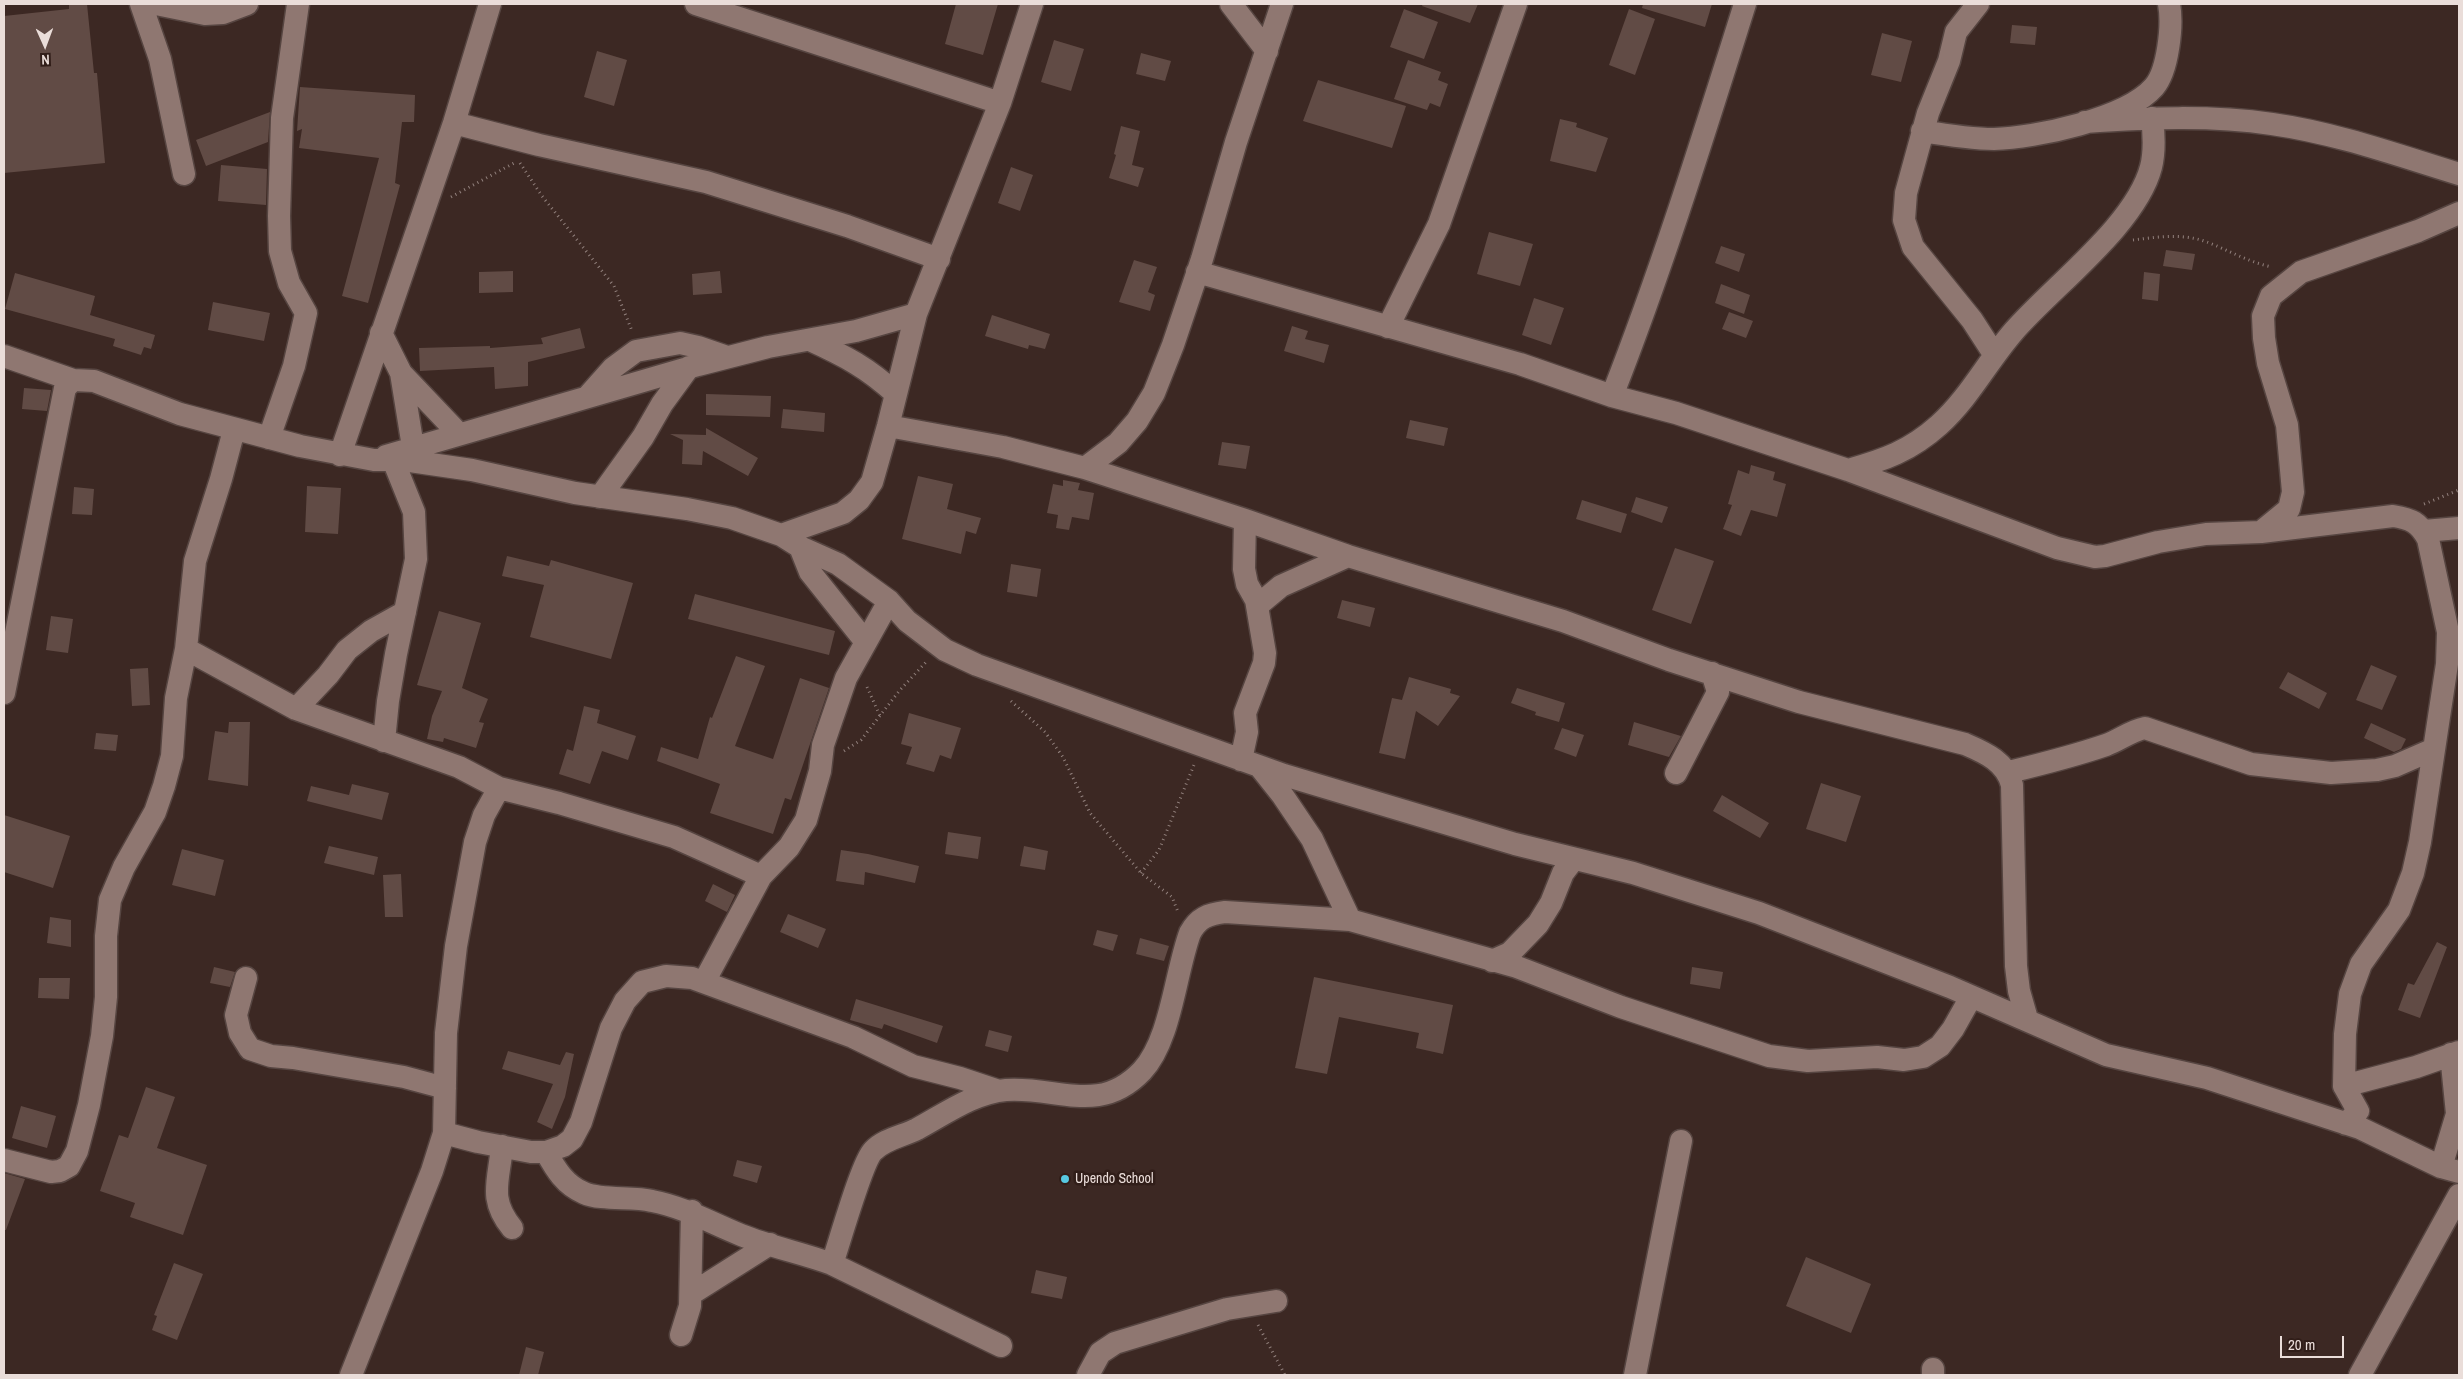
<!DOCTYPE html>
<style>
body{margin:0}
#map{position:relative;width:2463px;height:1379px;overflow:hidden;background:#3c2823;font-family:"Archivo Narrow",sans-serif}
canvas{display:block}
.frame{position:absolute;inset:0;border:5px solid #eaddd9;pointer-events:none}
.north{position:absolute;left:20px;top:20px;width:50px;height:50px;-webkit-text-stroke:4px #311e19;paint-order:stroke;rotate:178deg;font-size:14px;font-weight:700;line-height:20px;text-align:center;color:#eaddd9}
.north::after{content:'';display:block;margin:auto;width:18px;height:22px;background:#eaddd9;clip-path:polygon(50% 0,100% 100%,50% 72%,0 100%)}
.scale{position:absolute;left:2280px;top:1336px;width:64px;height:22px;box-sizing:border-box;border:2px solid #eaddd9;border-top:0;padding-left:6px;font-size:15px;line-height:18px;white-space:nowrap;color:#eaddd9;-webkit-text-stroke:4px #311e19;paint-order:stroke}
</style>
<div id="map">
<canvas width="2463" height="1379"></canvas>
<div class="frame"></div>
<div class="north">N</div>
<div class="scale">20 m</div>
</div>
<script>
const c = document.querySelector('canvas').getContext('2d');
c.lineJoin = 'round';
function fillPath(path, color) { c.fillStyle = color; c.fill(path, 'evenodd'); }
function trace(path, color, width, dash) { c.strokeStyle = color; c.lineWidth = width; c.lineCap = dash ? 'butt' : 'round'; c.setLineDash(dash || []); c.stroke(path); }
function drawText(font, color, halo, rows, align = 'center') {
  c.font = font + ' "Archivo Narrow",sans-serif'; c.lineWidth = 5; c.setLineDash([]); c.textBaseline = 'middle'; c.strokeStyle = halo; c.fillStyle = color; for (const [text, x, y, turn = 0] of rows) {
    c.save(); c.translate(x, y); c.rotate((+turn || 0) * Math.PI / 180); c.textAlign = isNaN(turn) ? turn : align; if (halo) c.strokeText(text, 0, 0); c.fillText(text, 0, 0); c.restore();
  }
}
fillPath(new Path2D(`
 M 69,4 L 87,4 L 94,73 L 97,73 L 105,163 L 4,173 L 4,16 L 69,9 Z
 M 956,4 L 998,4 L 983,55 L 945,44 Z
 M 1423,4 L 1478,4 L 1470,23 L 1422,6 Z
 M 1643,4 L 1712,4 L 1705,27 L 1642,8 Z
 M 1404,9 L 1438,22 L 1424,59 L 1390,47 Z
 M 1629,9 L 1655,19 L 1635,75 L 1609,65 Z
 M 2012,25 L 2037,27 L 2035,45 L 2010,43 Z
 M 1882,33 L 1912,41 L 1901,82 L 1871,75 Z
 M 1054,40 L 1084,49 L 1071,91 L 1041,82 Z
 M 597,51 L 627,60 L 614,106 L 584,97 Z
 M 1141,53 L 1171,61 L 1165,81 L 1136,74 Z
 M 1408,60 L 1441,72 L 1438,80 L 1448,84 L 1440,107 L 1430,103 L 1427,110 L 1394,99 Z
 M 1318,80 L 1406,106 L 1392,148 L 1303,121 Z
 M 300,87 L 415,95 L 414,122 L 402,122 L 395,183 L 400,185 L 368,303 L 342,296 L 379,158 L 299,148 L 302,129 L 297,131 Z
 M 270,112 L 268,142 L 206,166 L 196,140 Z
 M 1560,119 L 1577,123 L 1576,127 L 1608,138 L 1596,172 L 1550,161 Z
 M 1121,126 L 1140,131 L 1132,165 L 1144,168 L 1138,187 L 1109,178 L 1116,155 L 1114,154 Z
 M 221,165 L 267,169 L 266,205 L 218,201 Z
 M 1011,167 L 1033,175 L 1020,211 L 998,203 Z
 M 1489,232 L 1533,244 L 1520,286 L 1477,274 Z
 M 1721,246 L 1745,254 L 1739,272 L 1715,263 Z
 M 2166,250 L 2195,254 L 2192,270 L 2163,266 Z
 M 1134,260 L 1157,267 L 1148,292 L 1155,295 L 1150,311 L 1119,302 Z
 M 513,271 L 513,292 L 479,293 L 479,272 Z
 M 720,271 L 722,293 L 693,295 L 692,274 Z
 M 2144,272 L 2160,274 L 2158,301 L 2142,299 Z
 M 15,273 L 95,296 L 90,315 L 155,335 L 151,349 L 144,347 L 141,355 L 113,346 L 115,339 L 5,309 Z
 M 1721,284 L 1750,295 L 1744,314 L 1715,303 Z
 M 1534,298 L 1564,308 L 1551,345 L 1522,335 Z
 M 213,302 L 270,313 L 264,341 L 208,330 Z
 M 1729,312 L 1753,321 L 1746,338 L 1722,329 Z
 M 992,315 L 1050,334 L 1045,349 L 1029,345 L 1028,349 L 985,336 Z
 M 1292,326 L 1308,331 L 1305,339 L 1329,345 L 1324,363 L 1284,351 Z
 M 580,328 L 585,348 L 528,362 L 528,386 L 495,389 L 494,367 L 420,371 L 419,348 L 490,346 L 490,348 L 543,344 L 541,338 Z
 M 24,388 L 51,390 L 47,411 L 22,409 Z
 M 706,394 L 771,396 L 770,417 L 706,415 Z
 M 783,409 L 825,413 L 824,432 L 781,428 Z
 M 1410,420 L 1448,428 L 1444,446 L 1406,438 Z
 M 706,428 L 758,458 L 748,476 L 703,451 L 702,465 L 682,464 L 683,440 L 670,434 L 706,435 Z
 M 1222,442 L 1250,446 L 1246,469 L 1218,465 Z
 M 1751,465 L 1775,472 L 1773,480 L 1786,484 L 1777,517 L 1751,510 L 1741,536 L 1723,529 L 1732,505 L 1728,504 L 1738,470 L 1749,474 Z
 M 918,476 L 953,484 L 947,509 L 981,518 L 976,534 L 966,531 L 961,554 L 902,539 Z
 M 1063,480 L 1080,483 L 1078,490 L 1094,493 L 1089,520 L 1072,517 L 1069,530 L 1056,528 L 1058,515 L 1047,513 L 1053,484 L 1063,486 Z
 M 307,486 L 341,488 L 338,534 L 305,532 Z
 M 74,487 L 94,489 L 92,515 L 72,514 Z
 M 1636,497 L 1668,507 L 1662,523 L 1631,512 Z
 M 1582,500 L 1627,514 L 1621,533 L 1576,519 Z
 M 1675,548 L 1714,561 L 1691,624 L 1652,610 Z
 M 507,556 L 549,566 L 551,560 L 633,583 L 611,659 L 530,637 L 544,585 L 502,576 Z
 M 1011,564 L 1041,569 L 1037,597 L 1007,592 Z
 M 695,594 L 835,631 L 829,655 L 688,619 Z
 M 1342,600 L 1375,608 L 1370,627 L 1337,618 Z
 M 439,611 L 481,623 L 462,688 L 488,699 L 479,722 L 484,723 L 476,748 L 444,738 L 443,742 L 427,739 L 432,716 L 442,691 L 417,685 Z
 M 51,616 L 73,619 L 68,653 L 46,650 Z
 M 736,656 L 765,666 L 735,746 L 773,759 L 800,678 L 829,688 L 791,800 L 785,798 L 773,834 L 710,813 L 720,784 L 657,761 L 661,747 L 698,759 L 710,717 L 712,718 Z
 M 2371,665 L 2397,676 L 2382,710 L 2356,700 Z
 M 148,668 L 150,705 L 132,706 L 130,669 Z
 M 2288,672 L 2327,693 L 2319,709 L 2279,688 Z
 M 1409,677 L 1451,689 L 1450,693 L 1460,696 L 1438,726 L 1416,711 L 1405,759 L 1379,753 L 1392,698 L 1402,700 Z
 M 1517,688 L 1565,703 L 1559,722 L 1535,715 L 1536,712 L 1511,703 Z
 M 584,706 L 600,710 L 597,723 L 636,736 L 628,760 L 602,751 L 590,784 L 559,774 L 567,749 L 573,751 Z
 M 909,713 L 961,728 L 951,759 L 940,755 L 934,772 L 906,764 L 912,747 L 901,744 Z
 M 229,722 L 250,722 L 248,786 L 208,780 L 215,731 L 228,733 Z
 M 1634,722 L 1681,736 L 1669,757 L 1628,745 Z
 M 2371,723 L 2406,739 L 2401,749 L 2394,752 L 2364,738 Z
 M 1562,728 L 1584,735 L 1576,757 L 1554,749 Z
 M 96,733 L 118,735 L 116,751 L 94,749 Z
 M 1821,783 L 1861,796 L 1846,842 L 1806,829 Z
 M 352,784 L 389,793 L 382,820 L 307,801 L 311,786 L 349,795 Z
 M 1722,795 L 1769,823 L 1760,838 L 1713,811 Z
 M 4,815 L 70,836 L 53,888 L 4,872 Z
 M 948,832 L 981,837 L 978,859 L 945,854 Z
 M 329,846 L 378,857 L 374,875 L 324,863 Z
 M 1024,846 L 1048,851 L 1045,870 L 1020,866 Z
 M 182,849 L 224,860 L 215,896 L 172,885 Z
 M 841,850 L 868,854 L 919,866 L 915,883 L 865,872 L 864,885 L 836,881 Z
 M 401,874 L 403,917 L 385,917 L 383,875 Z
 M 713,884 L 735,895 L 727,912 L 705,901 Z
 M 788,914 L 826,929 L 818,948 L 780,932 Z
 M 50,917 L 71,920 L 71,947 L 47,943 Z
 M 1097,930 L 1118,935 L 1113,951 L 1093,945 Z
 M 1140,938 L 1169,946 L 1164,961 L 1136,954 Z
 M 2437,942 L 2447,947 L 2420,1018 L 2398,1010 L 2408,983 L 2414,985 Z
 M 214,967 L 235,972 L 230,987 L 210,983 Z
 M 1692,967 L 1723,972 L 1720,989 L 1690,984 Z
 M 1314,977 L 1453,1005 L 1443,1054 L 1416,1048 L 1419,1033 L 1339,1017 L 1327,1074 L 1295,1068 Z
 M 39,978 L 70,978 L 69,999 L 38,998 Z
 M 856,999 L 943,1026 L 937,1043 L 884,1024 L 882,1029 L 850,1020 Z
 M 989,1030 L 1012,1036 L 1008,1052 L 985,1046 Z
 M 508,1051 L 560,1065 L 566,1052 L 574,1054 L 565,1097 L 552,1129 L 537,1122 L 553,1084 L 502,1069 Z
 M 146,1087 L 175,1097 L 157,1148 L 207,1165 L 183,1235 L 130,1217 L 135,1203 L 100,1191 L 119,1135 L 128,1138 Z
 M 21,1106 L 56,1116 L 47,1148 L 12,1138 Z
 M 737,1160 L 762,1166 L 757,1183 L 733,1176 Z
 M 4,1173 L 25,1179 L 6,1230 L 4,1230 Z
 M 1806,1257 L 1871,1284 L 1851,1333 L 1786,1306 Z
 M 174,1263 L 203,1274 L 177,1340 L 152,1330 L 157,1316 L 154,1315 Z
 M 1036,1270 L 1067,1277 L 1062,1299 L 1031,1293 Z
 M 526,1347 L 544,1352 L 538,1375 L 519,1375 Z`), '#614b45');
const minor = new Path2D(`
 M 141,4 L 160,59 L 184,174
 M 156,4 L 205,14 L 223,13 L 247,4
 M 696,4 L 1000,103
 M 1231,4 L 1267,51
 M 1978,4 L 1956,32 L 1949,61 L 1928,113 L 1906,193 L 1904,220 L 1913,247 L 1972,320 L 1994,354
 M 2085,122 C 2148,118 2210,115 2272,124 C 2336,133 2397,155 2459,174
 M 454,123 L 539,145 L 706,182 L 847,226 L 939,259
 M 1922,131 C 1946,135 1970,139 1994,139 C 2035,138 2126,119 2154,87 C 2168,71 2173,25 2169,4
 M 1197,272 L 1520,364 L 1612,396 L 1676,413 L 1848,470 L 2057,548 L 2095,557 L 2105,556 L 2158,542 L 2206,534 L 2261,532 L 2393,516 C 2411,519 2419,522 2428,539 L 2448,632 L 2447,664 L 2420,842 L 2413,873 L 2399,910 L 2361,964 L 2350,994 L 2345,1034 L 2344,1086 L 2358,1111 L 2346,1124
 M 1388,327 L 1439,224 L 1516,4
 M 381,333 L 401,373 L 458,433
 M 810,340 C 845,356 868,368 896,394
 M 4,356 L 73,380 L 94,381 L 180,414 L 300,446 L 374,460 L 403,460 L 472,470 L 575,493 L 687,509 L 732,518 L 781,535 L 800,547 L 838,564 L 889,601 L 907,621 L 945,650 L 977,665 L 1284,775 L 1515,844 L 1633,873 L 1759,913 L 1950,987 L 2106,1055 L 2207,1078 L 2360,1128 L 2441,1167 L 2459,1172
 M 401,373 L 413,447
 M 589,395 L 613,368 L 636,351 L 680,343 L 698,347 L 727,357
 M 1612,396 C 1663,266 1703,137 1745,4
 M 888,426 L 1003,447 L 1085,468 L 1245,520 L 1348,556 L 1563,621 L 1669,660 L 1799,702 L 1965,744 C 1986,753 2006,762 2012,785 L 2016,966 L 2019,991 L 2027,1019
 M 269,438 L 294,366 L 306,313 L 289,283 L 280,251 L 279,216 L 282,118 L 298,4
 M 340,455 L 454,123 L 490,4
 M 386,456 L 698,365 L 768,347 L 856,331 L 916,314
 M 1085,468 L 1118,443 L 1137,421 L 1154,393 L 1173,345 L 1202,259 L 1236,142 L 1282,4
 M 1848,470 C 1884,460 1910,451 1939,425 C 1970,397 1987,362 2014,331 C 2053,286 2136,225 2151,167 C 2155,151 2154,134 2152,118
 M 600,497 L 643,437 L 662,404 L 689,367
 M 2424,531 L 2459,528
 M 2261,532 L 2289,509 L 2293,492 L 2287,425 L 2268,363 L 2264,338 L 2263,316 L 2271,296 L 2301,272 L 2418,231 L 2459,213
 M 781,535 L 843,513 L 859,500 L 872,482 L 888,426 L 916,314 L 1000,103 L 1032,4
 M 800,547 L 810,572 L 865,641
 M 1257,606 L 1281,586 L 1348,556
 M 186,649 L 296,709 L 459,767 L 499,788 L 559,803 L 674,837 L 761,876
 M 4,693 L 65,388 L 73,380
 M 296,709 L 328,675 L 347,650 L 371,631 L 405,612
 M 384,741 L 388,701 L 396,654 L 416,559 L 414,512 L 393,460
 M 1241,760 L 1247,732 L 1245,713 L 1264,663 L 1265,653 L 1256,600 L 1247,584 L 1244,569 L 1245,520
 M 1260,767 L 1283,796 L 1312,839 L 1350,920
 M 2009,772 C 2042,764 2074,756 2106,745 C 2120,740 2130,731 2145,728 L 2251,764 L 2331,773 L 2377,770 L 2395,766 L 2434,749
 M 1676,773 L 1718,692 L 1712,673
 M 1492,961 L 1510,953 L 1538,924 L 1551,903 L 1563,873 L 1573,860
 M 246,978 L 236,1015 L 240,1033 L 250,1049 L 271,1056 L 293,1058 L 404,1077 L 445,1088
 M 704,982 L 761,876 L 789,847 L 806,820 L 820,771 L 823,745 L 846,678 L 889,601
 M 2344,1086 L 2416,1067 L 2459,1052
 M 444,1133 L 478,1142 L 531,1152 L 546,1152 L 563,1146 L 572,1139 L 581,1122 L 611,1028 L 625,1001 L 642,982 L 666,976 L 692,978 L 853,1037 L 913,1066 L 960,1078 L 999,1091
 M 502,1146 C 499,1181 488,1199 512,1228
 M 546,1152 C 556,1170 565,1185 584,1193 C 602,1201 632,1196 652,1201 C 684,1207 711,1223 741,1235 C 771,1247 802,1253 832,1264 L 1001,1346
 M 4,1160 L 51,1172 L 60,1171 L 69,1166 L 77,1151 L 89,1105 L 102,1036 L 106,997 L 106,936 L 110,900 L 124,867 L 155,812 L 164,786 L 172,756 L 176,698 L 186,649 L 195,561 L 221,479 L 234,430
 M 2441,1167 L 2457,1114 L 2451,1054
 M 832,1264 C 839,1244 862,1162 873,1151 C 884,1139 903,1136 917,1129 C 945,1114 973,1093 1006,1090 C 1057,1086 1099,1116 1142,1071 C 1171,1040 1175,974 1190,933 C 1198,918 1208,914 1225,912 L 1350,920 L 1517,967 L 1621,1007 L 1769,1056 L 1808,1061 L 1877,1057 L 1904,1060 L 1923,1057 L 1940,1046 L 1953,1029 L 1971,997
 M 691,1294 L 770,1244
 M 681,1335 L 690,1306 L 692,1211
 M 1933,1369 L 1933,1375
 M 351,1375 L 432,1171 L 444,1133 L 446,1033 L 456,946 L 475,842 L 484,815 L 499,788
 M 1088,1375 L 1100,1353 L 1115,1343 L 1227,1309 L 1276,1301
 M 1635,1375 L 1681,1141
 M 2360,1375 L 2459,1195`);
trace(minor, '#564541', 25);
trace(new Path2D(`
 M 520,163 L 542,196 L 614,286 L 632,331
 M 451,197 L 516,162
 M 2133,240 C 2157,237 2183,233 2207,242 C 2228,250 2248,262 2272,267
 M 2424,504 L 2459,490
 M 867,687 L 880,716
 M 1011,701 L 1045,732 L 1063,757 L 1090,813 L 1141,873 L 1172,897 L 1178,912
 M 844,751 L 861,740 L 900,690 L 927,661
 M 1141,873 L 1159,850 L 1194,765
 M 1258,1325 L 1285,1375`), '#93827e', 3, [1, 4]);
trace(minor, '#8f7771', 22);
for (const [x, y, r, color] of [
 [1065,1179,5,"#57c9e2"]
]) { const dot = new Path2D(); dot.arc(x, y, r, 0, 2 * Math.PI); c.fillStyle = color; c.fill(dot); trace(dot, '#311e19', 2); }
drawText('14px', '#eaddd9', '#311e19', [
 ["Upendo School",1075,1179]
], 'left');
</script>
